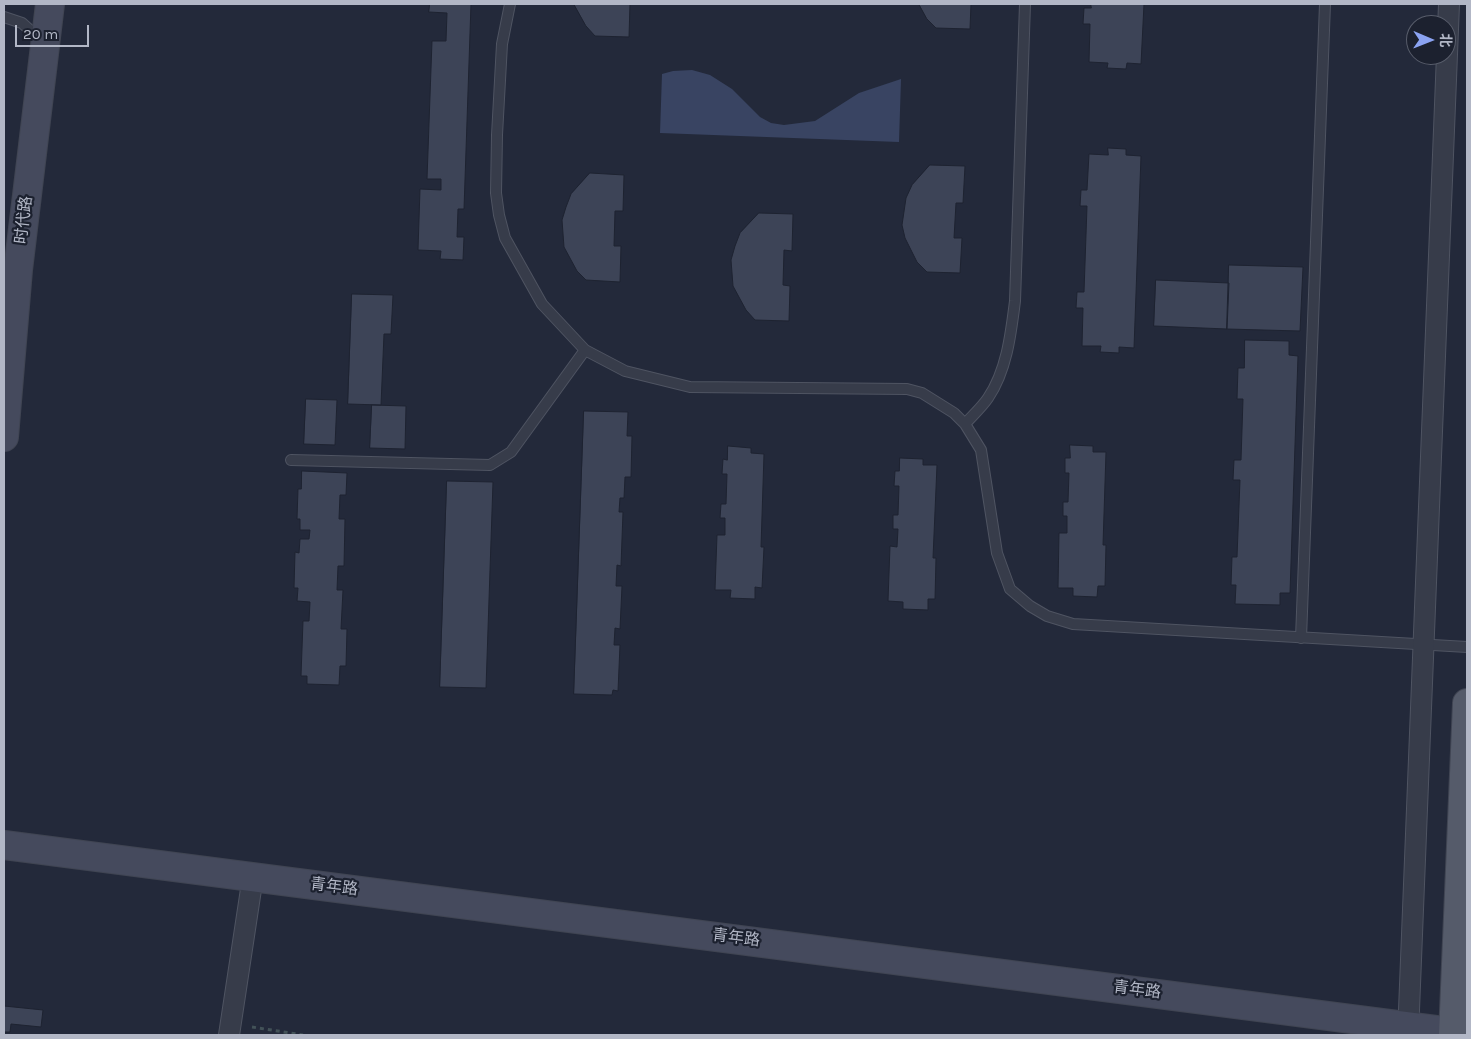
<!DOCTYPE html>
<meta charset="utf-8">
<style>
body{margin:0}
#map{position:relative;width:1471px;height:1039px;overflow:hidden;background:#23293a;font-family:Karla,"Noto Sans SC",sans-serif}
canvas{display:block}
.frame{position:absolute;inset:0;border:5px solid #b2b7c6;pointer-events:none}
.north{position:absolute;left:1406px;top:15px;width:50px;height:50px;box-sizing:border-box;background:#1c212f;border:1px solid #585d6b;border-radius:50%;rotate:91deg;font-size:14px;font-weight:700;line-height:20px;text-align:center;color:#b2b7c6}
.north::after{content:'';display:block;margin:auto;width:18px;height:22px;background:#8ba3f2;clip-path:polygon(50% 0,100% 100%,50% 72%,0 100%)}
.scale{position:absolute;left:15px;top:25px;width:74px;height:22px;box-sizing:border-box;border:2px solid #b2b7c6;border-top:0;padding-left:6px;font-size:15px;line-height:18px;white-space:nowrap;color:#b2b7c6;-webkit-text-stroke:4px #1c212f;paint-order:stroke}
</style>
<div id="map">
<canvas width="1471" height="1039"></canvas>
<div class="frame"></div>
<div class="north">北</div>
<div class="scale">20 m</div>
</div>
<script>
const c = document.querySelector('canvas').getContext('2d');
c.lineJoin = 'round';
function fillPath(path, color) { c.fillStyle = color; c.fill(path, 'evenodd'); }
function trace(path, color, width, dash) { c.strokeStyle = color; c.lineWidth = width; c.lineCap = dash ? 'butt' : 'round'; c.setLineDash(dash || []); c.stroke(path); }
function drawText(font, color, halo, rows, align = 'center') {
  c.font = font + ' Karla,"Noto Sans SC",sans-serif'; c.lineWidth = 4.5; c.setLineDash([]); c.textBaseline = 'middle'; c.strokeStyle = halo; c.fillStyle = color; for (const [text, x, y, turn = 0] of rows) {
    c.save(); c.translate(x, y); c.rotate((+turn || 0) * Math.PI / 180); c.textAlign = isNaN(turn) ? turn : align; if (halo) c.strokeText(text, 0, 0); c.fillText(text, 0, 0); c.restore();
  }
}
fillPath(new Path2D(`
 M 692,70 L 710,75 L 732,89 L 760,117 L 771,123 L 784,125 L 815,121 L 859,93 L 901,79 L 899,142 L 660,133 L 662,74 L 673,71 Z`), '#394462');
const building = new Path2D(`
 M 430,4 L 471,4 L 464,209 L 458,209 L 457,237 L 464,237 L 463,260 L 440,259 L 441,251 L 418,250 L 420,189 L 441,190 L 441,179 L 427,179 L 432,41 L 446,41 L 447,13 L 429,12 Z
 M 574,4 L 630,4 L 629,37 L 595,36 L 586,26 Z
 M 919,4 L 971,4 L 970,29 L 936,28 L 927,19 Z
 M 1091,4 L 1144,4 L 1141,64 L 1127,63 L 1126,69 L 1107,68 L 1108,63 L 1089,62 L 1090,24 L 1083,24 L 1084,8 L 1091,8 Z
 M 1108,148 L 1126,149 L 1126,155 L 1141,156 L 1134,348 L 1119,347 L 1119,353 L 1100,352 L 1101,346 L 1082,346 L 1083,308 L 1076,308 L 1077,292 L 1084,292 L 1087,206 L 1080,206 L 1081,190 L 1087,190 L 1089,154 L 1108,155 Z
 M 930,165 L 965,166 L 963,203 L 956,203 L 954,238 L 962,238 L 960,273 L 927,272 L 917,262 L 905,238 L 902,225 L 906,198 L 912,185 Z
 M 590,173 L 624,175 L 623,211 L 615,211 L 614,246 L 621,246 L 620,282 L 586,280 L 577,271 L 564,247 L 562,220 L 566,207 L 571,194 Z
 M 759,213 L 793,214 L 792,251 L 784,250 L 783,285 L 790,286 L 789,321 L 755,320 L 746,310 L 733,286 L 731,260 L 735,246 L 740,233 Z
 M 1229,265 L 1303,267 L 1300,331 L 1227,329 Z
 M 1156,280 L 1229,283 L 1227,329 L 1154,326 Z
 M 352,294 L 393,295 L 391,334 L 384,334 L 381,405 L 348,404 Z
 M 1245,340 L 1289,341 L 1289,355 L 1298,356 L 1290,593 L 1280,593 L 1280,605 L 1235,604 L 1236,585 L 1231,585 L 1232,557 L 1237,557 L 1240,480 L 1233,480 L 1234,460 L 1241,460 L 1243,399 L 1237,399 L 1238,368 L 1244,368 Z
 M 306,399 L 337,400 L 335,445 L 304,444 Z
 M 372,405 L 406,406 L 405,449 L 370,448 Z
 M 584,411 L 628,412 L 627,436 L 632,436 L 631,477 L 625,477 L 624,498 L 620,498 L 619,512 L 623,512 L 621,566 L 617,565 L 616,586 L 622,586 L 620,629 L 615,628 L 614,645 L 620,645 L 618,691 L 613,690 L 612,695 L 574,694 Z
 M 1070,445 L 1093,446 L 1093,452 L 1106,452 L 1103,545 L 1106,545 L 1105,586 L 1098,586 L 1097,597 L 1073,596 L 1073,588 L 1058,588 L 1059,533 L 1067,533 L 1067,516 L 1063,516 L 1063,502 L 1068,502 L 1069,473 L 1065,473 L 1065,458 L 1070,458 Z
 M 728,446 L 751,448 L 751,453 L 764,454 L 761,547 L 764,547 L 762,588 L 755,587 L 755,599 L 730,598 L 731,590 L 715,590 L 717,535 L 725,535 L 725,518 L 720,518 L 721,504 L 726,504 L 727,474 L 722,474 L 723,459 L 727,460 Z
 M 900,458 L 923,459 L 923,465 L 937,465 L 933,558 L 936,558 L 935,599 L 928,599 L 928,610 L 903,609 L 903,602 L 888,601 L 890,546 L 897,547 L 898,529 L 893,529 L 893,515 L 898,515 L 899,486 L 894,486 L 895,471 L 899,471 Z
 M 302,471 L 347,473 L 346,495 L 340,495 L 339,519 L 345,519 L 344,566 L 338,566 L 337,590 L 343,590 L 341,629 L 347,629 L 346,666 L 340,666 L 339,685 L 307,684 L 307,676 L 301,676 L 303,621 L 309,621 L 310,602 L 297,601 L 298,588 L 294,588 L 295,552 L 299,553 L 300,539 L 309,539 L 310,530 L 300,530 L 300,519 L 297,519 L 298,489 L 301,489 Z
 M 447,481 L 493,482 L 486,688 L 440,687 Z
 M 4,1006 L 43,1010 L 41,1027 L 11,1024 L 10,1032 L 4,1032 Z`);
fillPath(building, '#3d4457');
trace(building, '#1e2331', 1);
const lane = new Path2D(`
 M 510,4 L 502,44 L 497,135 L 496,193 L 499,215 L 505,238 L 542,304 L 585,350 L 625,371 L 690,387 L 907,389 L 922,393 L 954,413 L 965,424 L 981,450 L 997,553 L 1010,589 L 1030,606 L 1047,616 L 1073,624 L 1467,647
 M 4,17 L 22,23 L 42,41
 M 965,424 C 973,415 982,407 988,398 C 1007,370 1011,333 1015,301 L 1025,4
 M 291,460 L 490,465 L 511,452 L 585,350
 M 1301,638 L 1325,4`);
const street = new Path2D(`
 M 229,1035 L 253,876
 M 1408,1035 L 1449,4`);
const secondary = new Path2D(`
 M 4,437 L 18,270 L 50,4
 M 4,845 L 1467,1034`);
const primary = new Path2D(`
 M 1453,1035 L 1467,703`);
trace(lane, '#4f5462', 12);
trace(street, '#4f5462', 22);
trace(secondary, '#404553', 30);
trace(primary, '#404553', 30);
trace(new Path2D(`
 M 252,1027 L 303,1035`), '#435258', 3, [4, 4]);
trace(lane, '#373c4a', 10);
trace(street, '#373c4a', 20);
trace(secondary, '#454a5d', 28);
trace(primary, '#555b6a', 28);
drawText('16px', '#b2b7c6', '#1c212f', [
 ["时代路",24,220,-83],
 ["青年路",334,887,7],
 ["青年路",736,938,7],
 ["青年路",1137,990,7]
]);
</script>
